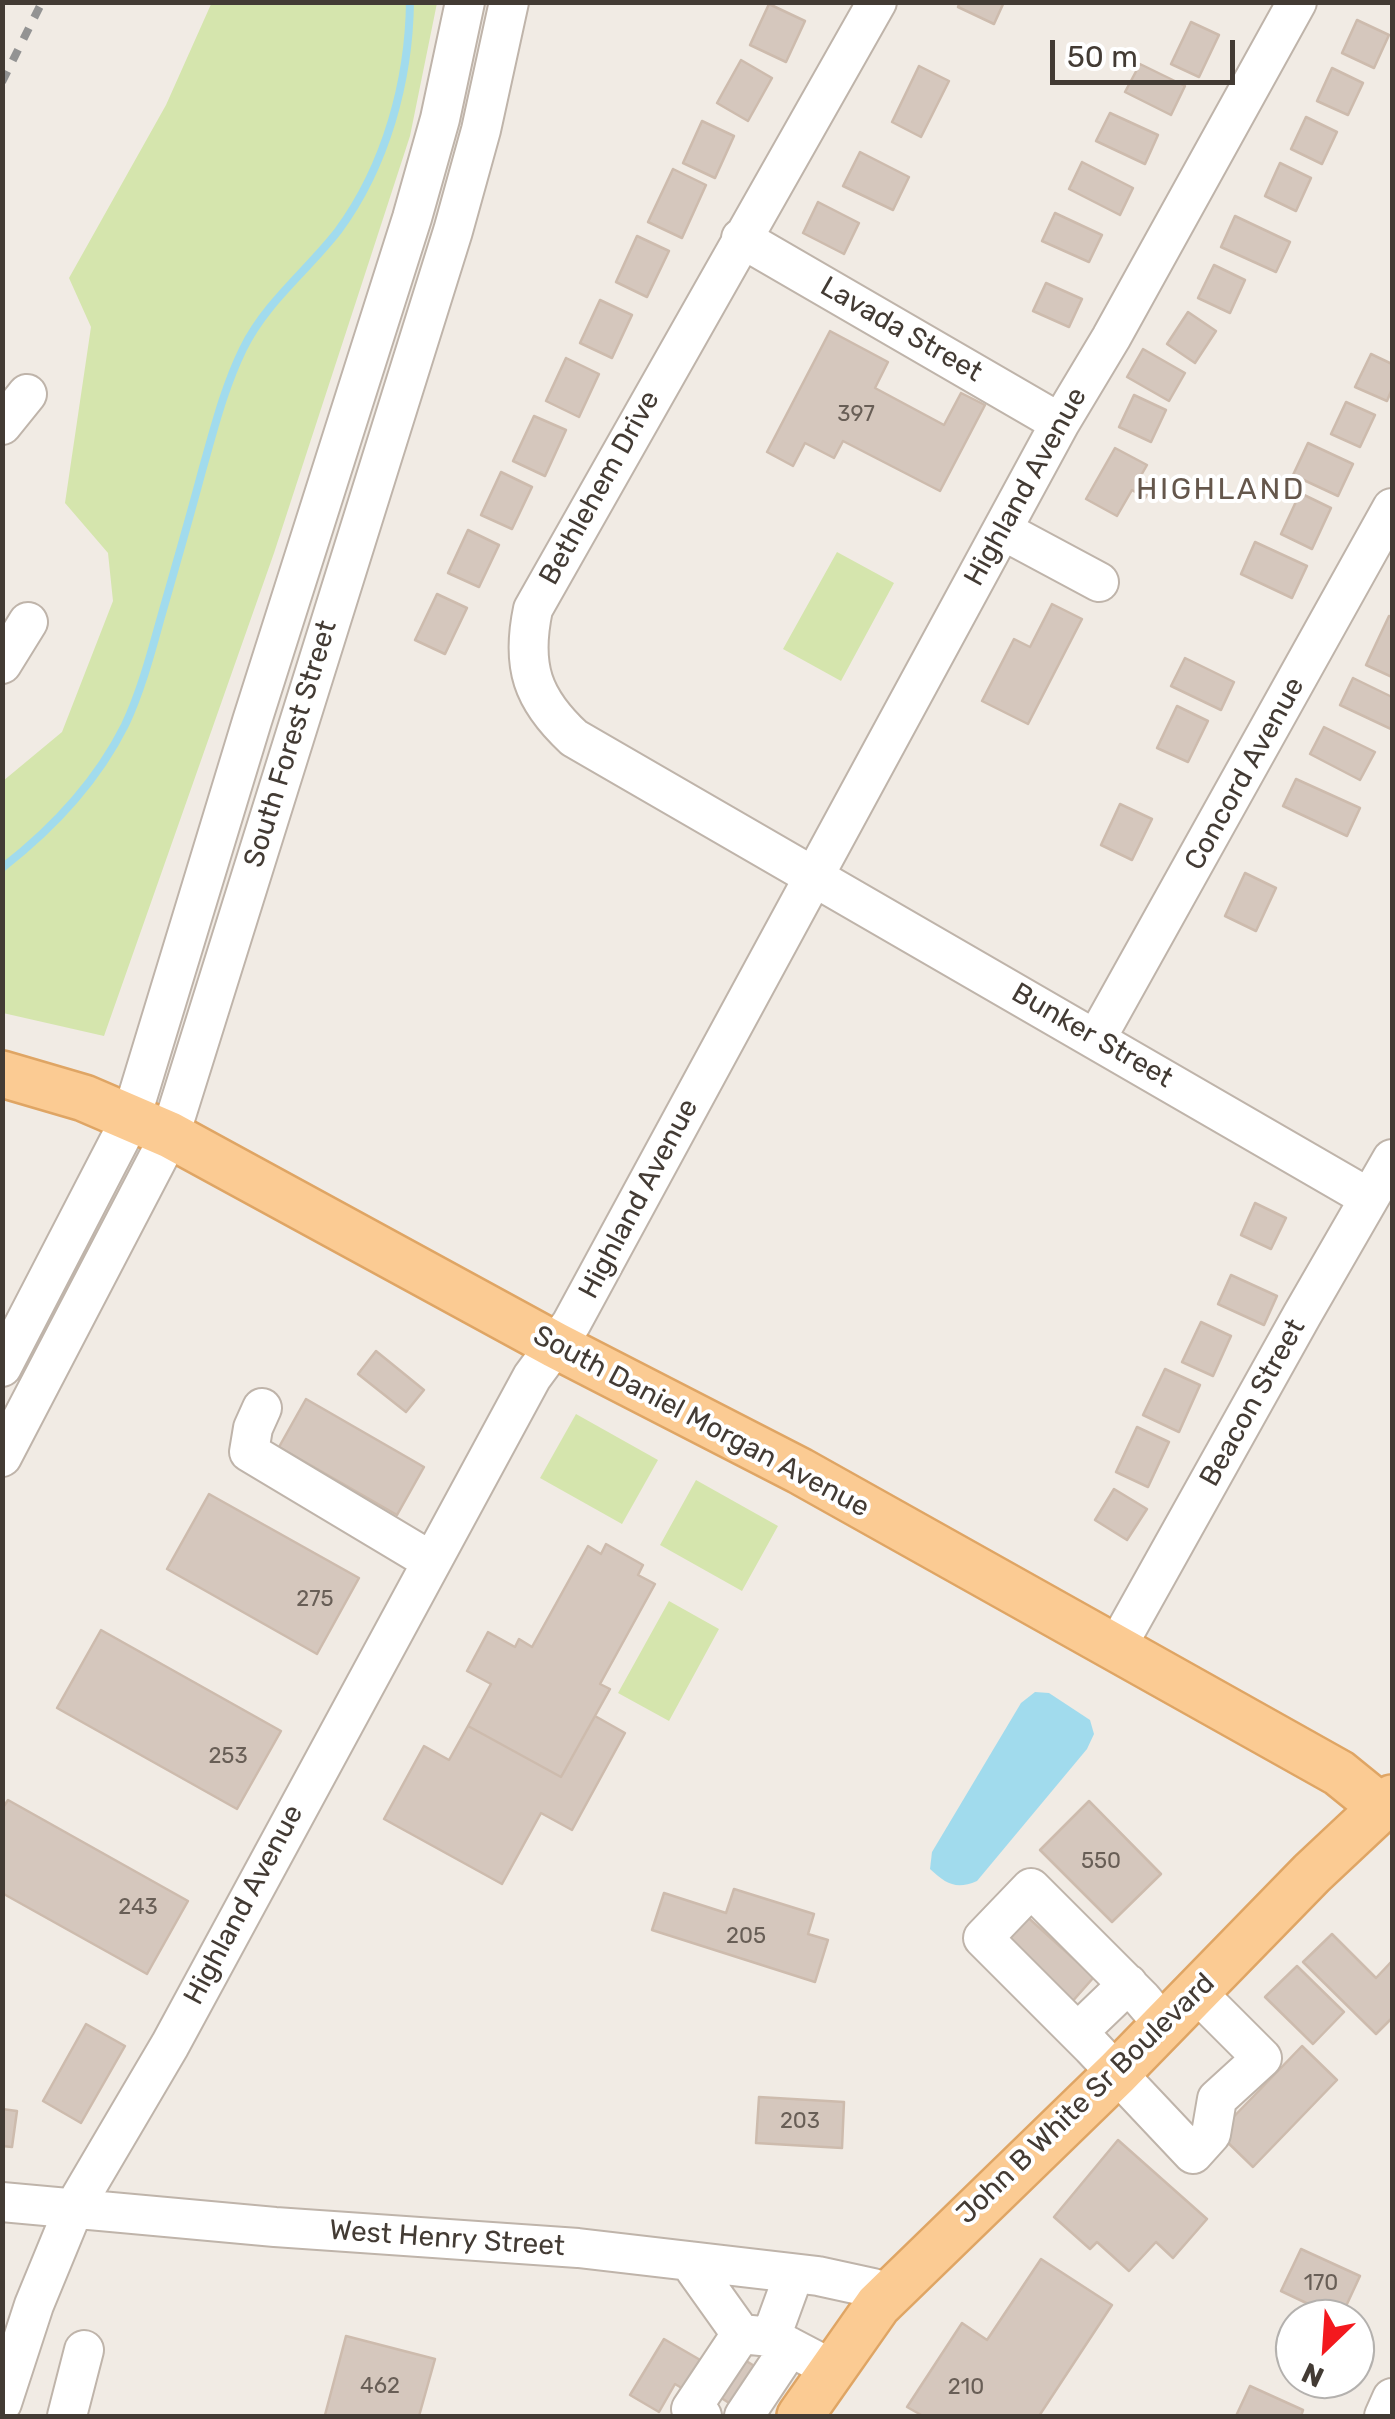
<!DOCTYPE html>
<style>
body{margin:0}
#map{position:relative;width:1395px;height:2419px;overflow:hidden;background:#f1ebe4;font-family:Rubik,sans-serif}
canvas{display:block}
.frame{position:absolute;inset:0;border:5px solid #433b34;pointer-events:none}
.north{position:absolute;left:1275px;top:2299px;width:100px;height:100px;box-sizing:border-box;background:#fff;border:2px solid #b4b1ae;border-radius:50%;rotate:205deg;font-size:28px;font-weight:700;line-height:40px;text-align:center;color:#433b34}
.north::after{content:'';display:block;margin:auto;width:35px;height:45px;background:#f3191e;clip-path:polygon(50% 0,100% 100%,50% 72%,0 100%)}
.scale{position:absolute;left:1050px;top:40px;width:185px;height:45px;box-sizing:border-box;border:5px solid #433b34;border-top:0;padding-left:12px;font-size:30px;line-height:35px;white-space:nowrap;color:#433b34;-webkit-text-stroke:8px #fff;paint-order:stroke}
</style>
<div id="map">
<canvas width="1395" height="2419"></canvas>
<div class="frame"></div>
<div class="north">N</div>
<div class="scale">50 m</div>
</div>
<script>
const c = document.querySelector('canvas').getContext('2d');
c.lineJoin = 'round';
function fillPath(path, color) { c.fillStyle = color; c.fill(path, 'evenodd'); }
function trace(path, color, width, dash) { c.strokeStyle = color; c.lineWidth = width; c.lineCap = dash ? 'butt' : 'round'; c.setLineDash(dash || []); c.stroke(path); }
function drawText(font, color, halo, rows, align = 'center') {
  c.font = font + ' Rubik,sans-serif'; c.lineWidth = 8; c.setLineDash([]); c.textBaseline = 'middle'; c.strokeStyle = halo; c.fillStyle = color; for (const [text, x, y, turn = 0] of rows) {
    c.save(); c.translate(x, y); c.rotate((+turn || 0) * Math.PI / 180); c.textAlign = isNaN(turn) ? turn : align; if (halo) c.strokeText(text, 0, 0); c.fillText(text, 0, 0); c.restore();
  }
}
fillPath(new Path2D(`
 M 212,2 L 437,3 L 410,136 L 274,553 L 104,1036 L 3,1013 L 3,781 L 62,732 L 113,601 L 108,553 L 65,503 L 91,327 L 69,278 L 166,105 Z
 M 837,552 L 894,583 L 841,681 L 783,649 Z
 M 576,1414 L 658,1460 L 622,1524 L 540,1478 Z
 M 696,1480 L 778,1526 L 742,1591 L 660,1545 Z
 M 669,1601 L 719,1629 L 669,1721 L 618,1693 Z`), '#d5e5ad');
fillPath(new Path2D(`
 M 1035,1692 L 1049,1693 L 1090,1720 L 1094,1734 L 1087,1749 L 977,1881 C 956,1890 946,1884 930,1869 L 932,1852 L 1021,1703 Z`), '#a1dbed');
trace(new Path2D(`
 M 2,868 C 51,830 97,781 125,725 C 141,691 151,653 161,617 C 175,568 189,520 202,471 C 214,429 224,388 243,349 C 266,302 307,271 338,231 C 386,166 409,81 410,2`), '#a1dbed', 8);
const building = new Path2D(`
 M 960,2 L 1004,2 L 994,24 L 958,7 Z
 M 769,4 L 805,21 L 786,62 L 750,45 Z
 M 1357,20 L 1389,35 L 1374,68 L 1342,53 Z
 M 1191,22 L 1219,35 L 1199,77 L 1171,64 Z
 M 741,60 L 772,78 L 748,121 L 717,103 Z
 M 1140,64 L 1185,86 L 1171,115 L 1125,92 Z
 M 919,66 L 949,81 L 921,137 L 892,122 Z
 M 1332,68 L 1363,83 L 1348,115 L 1317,101 Z
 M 1110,113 L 1158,135 L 1145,164 L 1096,141 Z
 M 1306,117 L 1337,132 L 1322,164 L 1291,149 Z
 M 702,121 L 734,136 L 715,178 L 683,163 Z
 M 860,152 L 909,177 L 893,210 L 843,186 Z
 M 1082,162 L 1133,188 L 1120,215 L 1069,189 Z
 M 1280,163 L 1311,178 L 1296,211 L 1265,196 Z
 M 673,169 L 706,185 L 682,238 L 648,222 Z
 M 818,202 L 859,223 L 844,254 L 803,233 Z
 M 1055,213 L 1102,235 L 1089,262 L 1042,241 Z
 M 1235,216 L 1290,242 L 1276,272 L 1221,247 Z
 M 637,236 L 669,251 L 647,297 L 616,282 Z
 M 1214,265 L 1245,280 L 1230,313 L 1198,298 Z
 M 1046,283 L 1082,299 L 1069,327 L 1033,311 Z
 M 600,300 L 632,315 L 612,358 L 580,343 Z
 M 1188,312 L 1216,331 L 1195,363 L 1167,344 Z
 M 830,331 L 888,362 L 875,388 L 944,425 L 961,393 L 985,405 L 940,491 L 843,441 L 834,458 L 805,443 L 793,466 L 767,452 Z
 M 1143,349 L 1185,373 L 1169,401 L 1127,377 Z
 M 1371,354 L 1392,364 L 1392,389 L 1387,401 L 1355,387 Z
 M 566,358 L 599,374 L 579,417 L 546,401 Z
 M 1134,395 L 1166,410 L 1151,442 L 1119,427 Z
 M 1346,402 L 1375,415 L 1360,447 L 1331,434 Z
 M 534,416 L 566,430 L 545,476 L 513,461 Z
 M 1308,443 L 1353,464 L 1338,496 L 1293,475 Z
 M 1115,448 L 1147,465 L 1139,479 L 1152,486 L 1145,498 L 1132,490 L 1117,516 L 1086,499 Z
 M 501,472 L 532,487 L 512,529 L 481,515 Z
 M 1300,493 L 1331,508 L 1312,549 L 1281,534 Z
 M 468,530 L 499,545 L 479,587 L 448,573 Z
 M 1255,542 L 1307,566 L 1292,598 L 1241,574 Z
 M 437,594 L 467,608 L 445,654 L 415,640 Z
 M 1052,604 L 1082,619 L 1028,724 L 982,701 L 1014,639 L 1030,647 Z
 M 1389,616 L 1392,617 L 1392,677 L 1366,665 Z
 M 1185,658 L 1234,682 L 1221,710 L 1171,686 Z
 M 1353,678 L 1392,697 L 1391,729 L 1340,705 Z
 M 1177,706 L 1208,721 L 1188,762 L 1157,748 Z
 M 1324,727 L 1375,752 L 1360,780 L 1310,754 Z
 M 1296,779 L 1360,808 L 1347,836 L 1283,806 Z
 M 1120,804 L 1152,819 L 1132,860 L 1101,845 Z
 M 1245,873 L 1276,888 L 1256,931 L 1225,916 Z
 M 1255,1203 L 1286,1218 L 1271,1249 L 1241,1235 Z
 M 1231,1275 L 1277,1296 L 1264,1325 L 1218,1304 Z
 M 1201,1322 L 1231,1336 L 1213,1376 L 1182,1362 Z
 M 376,1351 L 424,1390 L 406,1412 L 358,1374 Z
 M 1165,1369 L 1200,1385 L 1179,1432 L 1143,1415 Z
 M 306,1399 L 424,1467 L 397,1515 L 279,1447 Z
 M 1137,1427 L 1169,1442 L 1148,1487 L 1116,1472 Z
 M 1114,1489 L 1147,1509 L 1127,1540 L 1095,1520 Z
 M 209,1494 L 359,1578 L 317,1654 L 167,1569 Z
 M 606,1544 L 643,1565 L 638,1575 L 655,1584 L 600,1684 L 610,1689 L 561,1777 L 468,1726 L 491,1684 L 467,1671 L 488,1632 L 515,1647 L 519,1639 L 532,1647 L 588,1546 L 601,1554 Z
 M 101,1630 L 281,1731 L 237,1809 L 57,1708 Z
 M 595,1716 L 625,1733 L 572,1830 L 541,1813 L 502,1884 L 384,1819 L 424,1746 L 449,1760 L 468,1726 L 561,1777 Z
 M 8,1800 L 188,1901 L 147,1974 L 2,1893 L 2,1809 Z
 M 1089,1801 L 1161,1874 L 1112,1922 L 1040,1850 Z
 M 734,1889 L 814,1914 L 808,1934 L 828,1940 L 815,1982 L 652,1930 L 664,1893 L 726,1913 Z
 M 1023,1913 L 1094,1977 L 1071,2003 L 999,1938 Z
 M 1332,1934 L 1376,1978 L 1392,1961 L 1392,2018 L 1376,2034 L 1303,1962 Z
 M 1297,1966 L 1344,2012 L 1313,2044 L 1265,1997 Z
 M 86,2024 L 125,2046 L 81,2123 L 43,2101 Z
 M 1302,2046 L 1337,2080 L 1253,2167 L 1218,2133 Z
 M 759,2097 L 844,2102 L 842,2148 L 756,2143 Z
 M 2,2109 L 17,2111 L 12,2147 L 2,2146 Z
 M 1118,2140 L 1207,2219 L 1173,2258 L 1156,2242 L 1129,2271 L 1097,2242 L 1090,2249 L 1054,2217 Z
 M 1301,2249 L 1360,2276 L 1340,2319 L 1281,2291 Z
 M 1041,2259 L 1112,2305 L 1039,2416 L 923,2416 L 907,2407 L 962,2323 L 987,2340 Z
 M 346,2336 L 435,2359 L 419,2416 L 325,2415 Z
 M 664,2339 L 702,2361 L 685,2390 L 675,2384 L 659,2412 L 630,2395 Z
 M 738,2356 L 761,2370 L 737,2408 L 715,2394 Z
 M 1250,2386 L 1303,2410 L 1301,2416 L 1236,2416 Z`);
fillPath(building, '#d5c7bd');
trace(building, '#cdbbad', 2.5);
const minor = new Path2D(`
 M 877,2 L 533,609 C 521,666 532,699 574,738 L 1369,1198
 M 741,238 L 1060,423
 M 2,425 L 27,394
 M 1002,530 L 1099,582
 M 2,664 L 28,622
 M 1096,1039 L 1392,508
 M 2,1367 L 131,1118 L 252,721 L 412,218 L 440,119 L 465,2
 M 262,1408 L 253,1428 L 249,1452 L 431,1561
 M 2,1457 L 170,1135 L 453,231 L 481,130 L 509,2
 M 1116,1648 L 1302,1315 L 1392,1159
 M 1164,2025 L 1142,1999 L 1031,1888 L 983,1938 L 1092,2047 L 1193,2154 L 1211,2134 L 1217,2099 L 1262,2058 L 1196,1992
 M 1078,2032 L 1128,1984
 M 2,2202 L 275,2227 L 578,2248 L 818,2276 L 873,2288 L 889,2294
 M 689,2261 L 741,2334
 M 771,2337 L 794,2274
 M 2,2403 L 34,2305 L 74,2208 L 170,2045 L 532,1377 L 571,1324 L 1060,423 L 1111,338 L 1297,2
 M 67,2416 L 84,2350
 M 702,2416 L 691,2409 L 741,2334 L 771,2337 L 832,2369
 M 744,2416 L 790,2347
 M 1384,2416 L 1392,2398`);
const major = new Path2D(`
 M 2,1074 L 84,1098 L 170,1135 L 555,1345 L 800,1471 L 1339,1773 L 1381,1807
 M 800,2416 L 878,2305 L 1117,2073 L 1312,1873 L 1392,1798`);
trace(minor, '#bfb4aa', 42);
trace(major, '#dfa564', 50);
trace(minor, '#fff', 38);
trace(major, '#fbcb93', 45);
trace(new Path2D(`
 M 2,82 L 42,2`), '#939393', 8, [12, 12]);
drawText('22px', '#685e56', null, [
 ["397",856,415],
 ["275",315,1600],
 ["253",228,1757],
 ["550",1101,1862],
 ["243",138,1908],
 ["205",746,1937],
 ["203",800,2122],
 ["170",1321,2284],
 ["462",380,2387],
 ["210",966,2388]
]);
drawText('28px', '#433b34', '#fff', [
 ["Lavada Street",901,330,30],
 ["Highland Avenue",1026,487,-61],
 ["Bethlehem Drive",600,488,-61],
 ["South Forest Street",291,744,-73],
 ["Concord Avenue",1245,774,-61],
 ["Bunker Street",1092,1036,30],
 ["Highland Avenue",639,1199,-62],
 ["Beacon Street",1253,1403,-61],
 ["South Daniel Morgan Avenue",701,1422,28],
 ["Highland Avenue",244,1905,-62],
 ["John B White Sr Boulevard",1086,2099,-44],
 ["West Henry Street",447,2239,4]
]);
c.letterSpacing = '2.5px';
drawText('30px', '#65574c', '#fff', [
 ["HIGHLAND",1221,490]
]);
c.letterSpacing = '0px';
</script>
